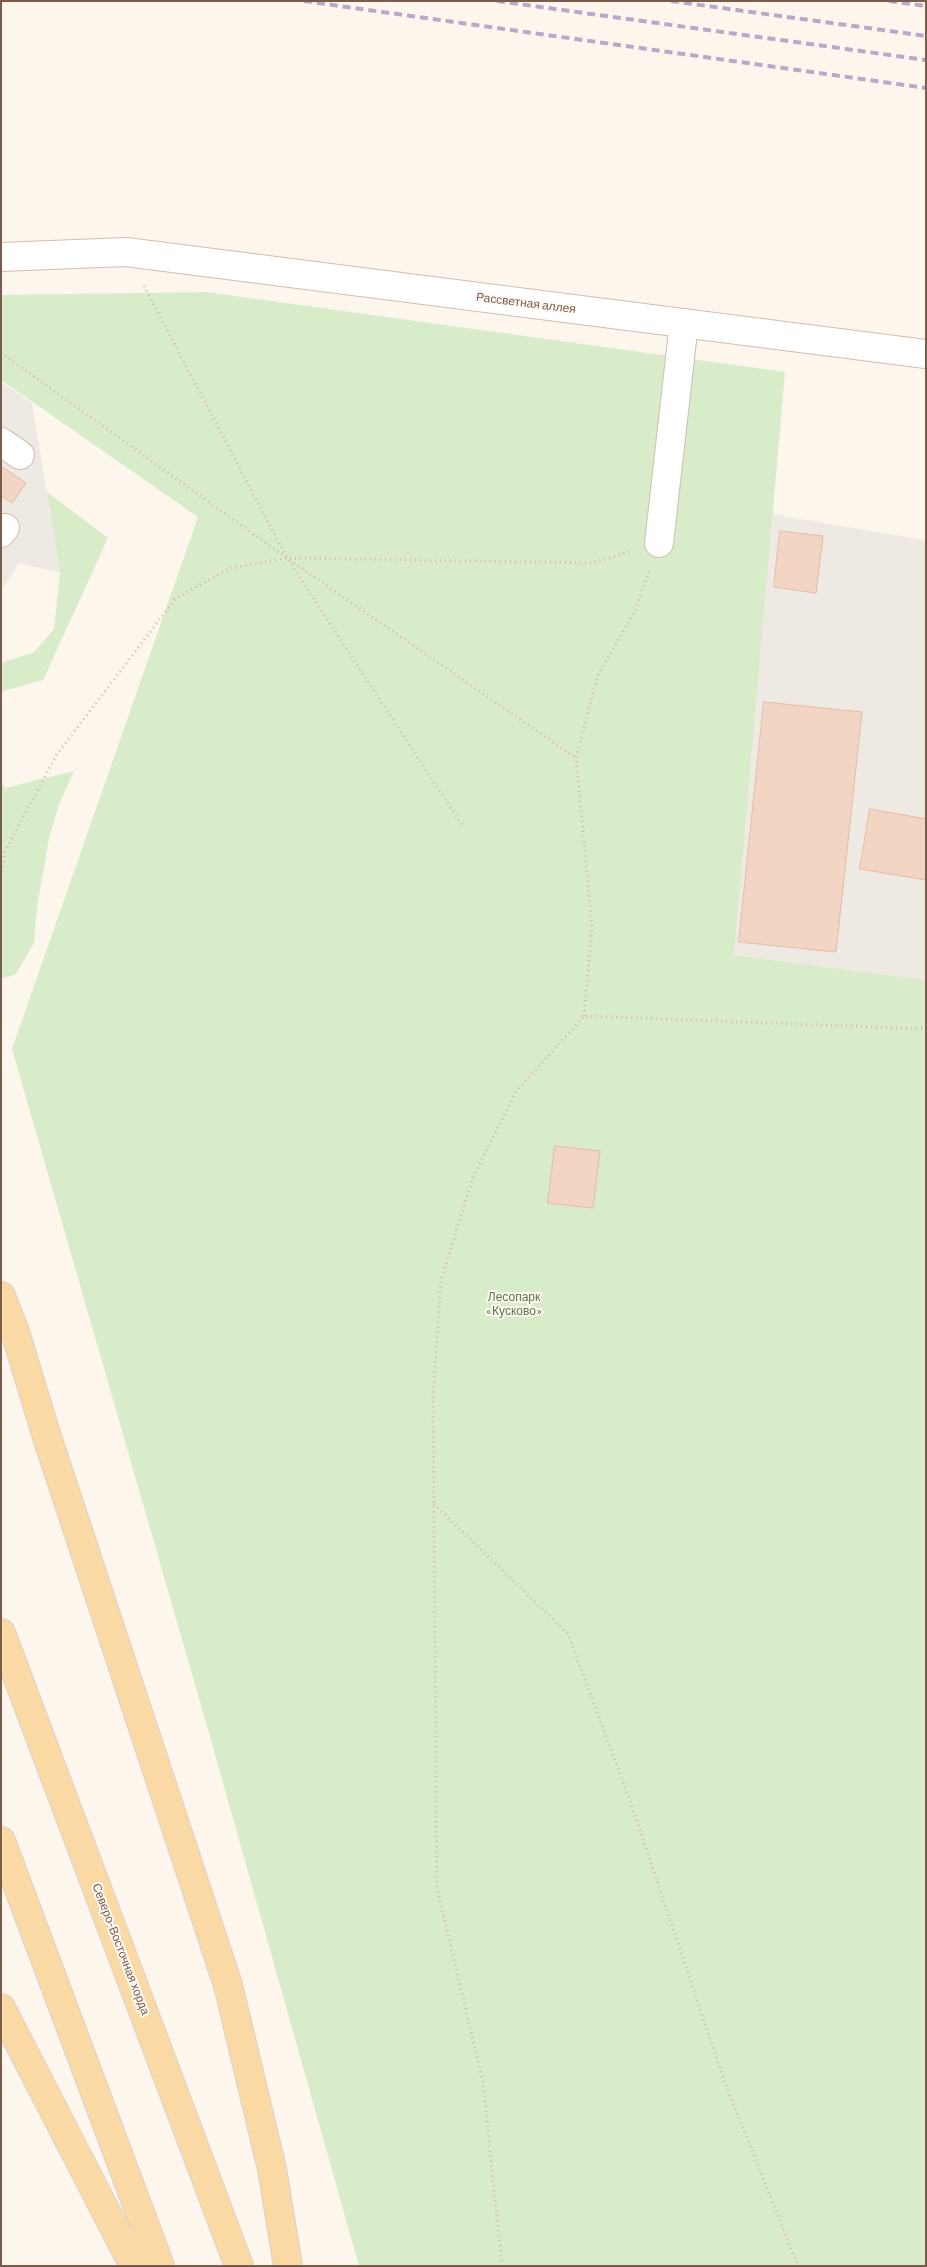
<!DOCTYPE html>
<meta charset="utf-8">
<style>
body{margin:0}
#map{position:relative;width:927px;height:2267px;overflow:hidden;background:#fdf6ec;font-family:Barlow,sans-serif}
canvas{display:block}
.frame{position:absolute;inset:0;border:2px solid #7a5c4d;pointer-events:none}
</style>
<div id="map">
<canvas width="927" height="2267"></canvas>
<div class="frame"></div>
</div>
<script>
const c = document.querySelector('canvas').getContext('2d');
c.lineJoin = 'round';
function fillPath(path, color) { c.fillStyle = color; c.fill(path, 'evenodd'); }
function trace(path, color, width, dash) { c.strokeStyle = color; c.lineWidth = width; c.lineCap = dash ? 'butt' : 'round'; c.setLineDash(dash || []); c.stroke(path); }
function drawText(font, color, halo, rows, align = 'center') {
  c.font = font + ' Barlow,sans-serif'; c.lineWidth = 4; c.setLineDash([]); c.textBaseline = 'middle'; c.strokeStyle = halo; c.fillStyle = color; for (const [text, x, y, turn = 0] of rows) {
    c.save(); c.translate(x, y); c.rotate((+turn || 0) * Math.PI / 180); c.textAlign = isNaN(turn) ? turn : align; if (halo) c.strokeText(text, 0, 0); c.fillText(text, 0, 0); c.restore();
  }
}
fillPath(new Path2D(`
 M 1,382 L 32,403 L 60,573 L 19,563 L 1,591 Z
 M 772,514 L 926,540 L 926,980 L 734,955 Z`), '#efe9e4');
fillPath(new Path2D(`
 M 206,292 L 785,372 L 734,955 L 926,980 L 926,2266 L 359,2266 L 209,1733 L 12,1049 L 198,517 L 1,380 L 1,295 Z
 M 47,492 L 108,538 L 43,680 L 3,691 L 1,695 L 1,663 L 34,652 L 54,629 L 60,573 Z
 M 74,771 L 59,805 L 49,838 L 37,907 L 34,943 L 16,974 L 1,979 L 1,782 L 5,788 Z`), '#d8ecc9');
const building = new Path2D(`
 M 1,466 L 26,483 L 12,503 L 1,496 Z
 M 780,531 L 823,536 L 816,593 L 774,587 Z
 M 764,702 L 862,712 L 836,952 L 739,942 Z
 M 870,809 L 926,819 L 926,880 L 860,869 Z
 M 555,1146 L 600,1151 L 593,1208 L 548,1203 Z`);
fillPath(building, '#f3d5c3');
trace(building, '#e6bba3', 1);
const minor = new Path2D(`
 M 1,257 L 126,252 L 926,354
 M 1,442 L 20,455
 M 1,533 L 5,528
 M 659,543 L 684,323`);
const major = new Path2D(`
 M 1,1296 L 16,1335 L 47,1437 L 228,1985 L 272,2169 L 288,2266
 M 1,1633 L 239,2266
 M 1,1841 L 160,2266
 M 1,2008 L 134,2266`);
trace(minor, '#d1beb0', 30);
trace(major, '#dad1cd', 30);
trace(new Path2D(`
 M 144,286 L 287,558 L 464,828
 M 1,353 L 287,558 L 576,758
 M 1,877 L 5,851 L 57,754 L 176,598 L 231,568 L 287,558 L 593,563 L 629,552
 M 584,1016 L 592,927 L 576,758 L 598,675 L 635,611 L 649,571
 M 434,1504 L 568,1634 L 628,1795 L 725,2083 L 798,2266
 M 502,2266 L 483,2082 L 437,1888 L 433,1396 L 441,1280 L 473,1177 L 516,1092 L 584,1016 L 926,1029`), '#d9b8a5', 3, [1, 4]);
trace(minor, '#fff', 28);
trace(major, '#fbd9a5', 28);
trace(new Path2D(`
 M 304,1 L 926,88
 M 497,1 L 926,60
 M 671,1 L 926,36
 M 889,1 L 926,6`), '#b9a8c9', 4, [8, 5]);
drawText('12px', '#7a5c4d', '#fffaf3', [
 ["Рассветная аллея",526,303,7],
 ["Северо-Восточная хорда",121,1949,69]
]);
drawText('12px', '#537a41', '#fffaf3', [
 ["Лесопарк",514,1297],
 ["«Кусково»",514,1311]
]);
</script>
